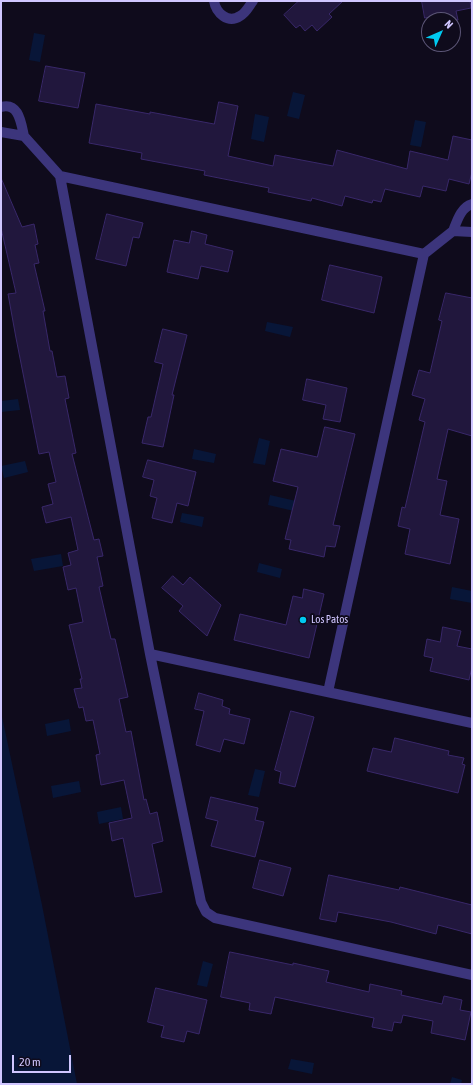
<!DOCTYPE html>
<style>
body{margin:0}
#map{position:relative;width:473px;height:1085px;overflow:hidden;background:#0f0b1c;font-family:"Asap Condensed",sans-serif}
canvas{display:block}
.frame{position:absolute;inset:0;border:2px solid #d0c6ff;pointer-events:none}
.north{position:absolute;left:421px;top:12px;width:40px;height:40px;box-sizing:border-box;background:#0f0b1c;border:1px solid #5c5677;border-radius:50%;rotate:45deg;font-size:11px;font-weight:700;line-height:16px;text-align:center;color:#d0c6ff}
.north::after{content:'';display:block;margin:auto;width:14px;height:18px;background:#00caf1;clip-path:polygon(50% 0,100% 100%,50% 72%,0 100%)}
.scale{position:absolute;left:12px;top:1055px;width:59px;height:18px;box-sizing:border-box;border:2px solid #d0c6ff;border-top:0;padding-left:5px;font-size:12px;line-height:14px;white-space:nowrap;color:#d0c6ff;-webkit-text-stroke:3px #0f0b1c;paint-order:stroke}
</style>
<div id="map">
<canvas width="473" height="1085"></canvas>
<div class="frame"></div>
<div class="north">N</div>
<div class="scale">20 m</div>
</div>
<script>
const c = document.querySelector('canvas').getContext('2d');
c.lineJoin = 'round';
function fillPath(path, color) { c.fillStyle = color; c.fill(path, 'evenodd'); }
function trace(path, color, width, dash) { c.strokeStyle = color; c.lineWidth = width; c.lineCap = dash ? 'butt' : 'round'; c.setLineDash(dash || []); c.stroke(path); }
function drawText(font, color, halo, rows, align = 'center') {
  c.font = font + ' "Asap Condensed",sans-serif'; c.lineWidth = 4; c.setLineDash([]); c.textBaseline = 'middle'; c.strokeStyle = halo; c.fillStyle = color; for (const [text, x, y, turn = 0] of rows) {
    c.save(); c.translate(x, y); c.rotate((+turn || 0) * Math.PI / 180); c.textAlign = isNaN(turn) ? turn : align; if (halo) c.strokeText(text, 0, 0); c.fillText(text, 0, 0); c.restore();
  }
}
fillPath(new Path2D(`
 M 34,33 L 45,35 L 40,62 L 29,60 Z
 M 293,92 L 305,95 L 299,119 L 287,116 Z
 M 255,114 L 269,117 L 264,142 L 251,139 Z
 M 415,120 L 426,122 L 421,147 L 410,145 Z
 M 267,322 L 293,327 L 290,337 L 265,331 Z
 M 18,399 L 20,410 L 1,412 L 1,401 Z
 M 259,438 L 270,441 L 265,465 L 253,463 Z
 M 194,449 L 216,454 L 214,463 L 192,459 Z
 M 25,461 L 28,472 L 4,478 L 1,466 Z
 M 270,495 L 296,501 L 294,511 L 268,505 Z
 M 182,513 L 204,517 L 202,527 L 180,522 Z
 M 61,554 L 63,566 L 34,571 L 31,559 Z
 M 259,563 L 282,569 L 280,578 L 257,572 Z
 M 452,587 L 472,591 L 472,603 L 450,599 Z
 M 1,712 L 42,905 L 77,1084 L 1,1084 Z
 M 69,719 L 71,731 L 47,736 L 45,724 Z
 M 255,769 L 265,771 L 259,797 L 248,795 Z
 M 79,781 L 81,792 L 53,798 L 51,786 Z
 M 121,807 L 123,819 L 99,824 L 97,812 Z
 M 203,961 L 213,964 L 207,987 L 197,985 Z
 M 291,1059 L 314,1063 L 312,1074 L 288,1069 Z
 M 452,1077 L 462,1080 L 461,1084 L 450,1084 Z`), '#081638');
const building = new Path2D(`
 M 299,1 L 343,1 L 329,14 L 332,17 L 317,31 L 312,25 L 305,31 L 300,25 L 296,28 L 284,15 Z
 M 422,1 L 470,1 L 471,8 L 456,11 L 458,20 L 440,20 L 439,15 L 425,18 Z
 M 46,66 L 85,73 L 78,108 L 39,101 Z
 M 219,102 L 238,106 L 228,156 L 273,166 L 275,155 L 333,166 L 337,150 L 407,169 L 410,151 L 448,160 L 453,136 L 472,140 L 472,172 L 469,184 L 449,179 L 446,191 L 423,186 L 420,197 L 385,189 L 381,202 L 373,200 L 372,203 L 345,196 L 342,206 L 312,198 L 311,201 L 268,192 L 269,188 L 204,175 L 205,171 L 141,159 L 142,153 L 89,143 L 96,104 L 150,114 L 150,112 L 214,124 Z
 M 1,178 L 22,227 L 34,224 L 38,244 L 35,245 L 39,263 L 34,264 L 45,311 L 43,311 L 50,351 L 52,351 L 57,377 L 65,376 L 69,398 L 65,399 L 76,453 L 72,454 L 94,540 L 99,539 L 103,556 L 97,557 L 103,586 L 99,587 L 111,639 L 115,639 L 128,697 L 119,699 L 126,732 L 131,731 L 144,800 L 146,799 L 150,814 L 157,812 L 163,841 L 152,844 L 162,892 L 135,897 L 123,838 L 112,841 L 109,823 L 132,818 L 124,780 L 101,785 L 96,755 L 100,754 L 93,720 L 86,721 L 83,707 L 79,708 L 74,689 L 82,688 L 80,679 L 82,679 L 69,625 L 83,622 L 76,588 L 68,590 L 63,567 L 71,565 L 68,553 L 78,550 L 71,517 L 46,523 L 42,507 L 53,504 L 48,484 L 56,482 L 49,452 L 39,454 L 16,338 L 8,294 L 16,293 L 1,228 Z
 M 107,214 L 143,223 L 139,238 L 133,237 L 126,266 L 96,259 Z
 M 192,231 L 207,235 L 205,244 L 233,251 L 228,272 L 201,266 L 198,279 L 167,272 L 174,240 L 189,243 Z
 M 330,265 L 382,277 L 374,313 L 322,300 Z
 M 446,293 L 472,298 L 472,436 L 448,429 L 437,479 L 447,481 L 440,515 L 459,519 L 450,564 L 405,554 L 410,529 L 398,526 L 402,507 L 405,508 L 425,422 L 419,420 L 425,399 L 412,395 L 419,370 L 430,373 L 442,321 L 439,320 Z
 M 163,329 L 187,335 L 172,395 L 174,395 L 163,447 L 142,443 L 148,417 L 151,417 L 163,364 L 155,362 Z
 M 307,379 L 347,388 L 340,422 L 323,419 L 326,405 L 303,400 Z
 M 325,427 L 355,434 L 333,525 L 340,526 L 335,547 L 326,546 L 324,557 L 289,549 L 291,540 L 285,539 L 298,487 L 273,481 L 281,449 L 317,457 Z
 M 148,460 L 196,472 L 188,506 L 177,503 L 172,523 L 152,518 L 157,498 L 150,496 L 154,480 L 143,477 Z
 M 173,576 L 183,585 L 190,577 L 221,605 L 207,636 L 179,611 L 183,606 L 162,588 Z
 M 304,589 L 324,594 L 309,658 L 234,640 L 240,614 L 286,625 L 293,596 L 302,598 Z
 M 443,627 L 461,631 L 457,646 L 472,649 L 472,667 L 469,680 L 430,671 L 433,658 L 424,656 L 427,639 L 440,642 Z
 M 199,693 L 223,700 L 222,706 L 230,709 L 229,714 L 250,719 L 244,744 L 224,739 L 220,752 L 196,745 L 204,711 L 195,709 Z
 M 291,711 L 314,717 L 295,787 L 279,783 L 281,772 L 275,770 Z
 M 395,738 L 449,751 L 448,755 L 464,758 L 462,764 L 465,765 L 458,793 L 367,771 L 373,748 L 391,752 Z
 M 211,797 L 258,808 L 255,820 L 264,822 L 255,857 L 211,846 L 218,821 L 206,818 Z
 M 260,860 L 291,868 L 283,896 L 253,888 Z
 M 329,875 L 399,890 L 400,887 L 472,905 L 472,934 L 438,925 L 436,934 L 391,922 L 338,912 L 336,922 L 320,919 Z
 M 230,952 L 293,965 L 293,963 L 329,971 L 326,982 L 369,992 L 370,984 L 402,991 L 401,995 L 442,1004 L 444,996 L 462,1000 L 460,1010 L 471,1012 L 465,1040 L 431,1033 L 433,1021 L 403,1015 L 401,1023 L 394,1022 L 392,1031 L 372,1027 L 374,1018 L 275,997 L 271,1014 L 249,1010 L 250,1003 L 221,997 Z
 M 156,988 L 207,1000 L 199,1034 L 187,1031 L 184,1042 L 161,1037 L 164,1026 L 148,1022 Z`);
fillPath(building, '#21173d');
trace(building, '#39286a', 1);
trace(new Path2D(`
 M 214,1 C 216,13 228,24 240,16 C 246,13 249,6 253,1
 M 1,107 C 19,102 21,123 24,136 L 1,132
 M 24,136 L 60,176 L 150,654 L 201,902 L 206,912 L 215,918 L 472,975
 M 60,176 L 424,254
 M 472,204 C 461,207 457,221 453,231 L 472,232
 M 150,654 L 472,723
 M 328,692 L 424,254 L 453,231`), '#3c357c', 10);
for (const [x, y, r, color] of [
 [303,620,4,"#00caf1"]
]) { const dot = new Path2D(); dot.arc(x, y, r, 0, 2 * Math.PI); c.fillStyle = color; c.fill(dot); trace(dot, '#0f0b1c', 1.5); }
drawText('11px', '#d0c6ff', '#0f0b1c', [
 ["Los Patos",311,620]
], 'left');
</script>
